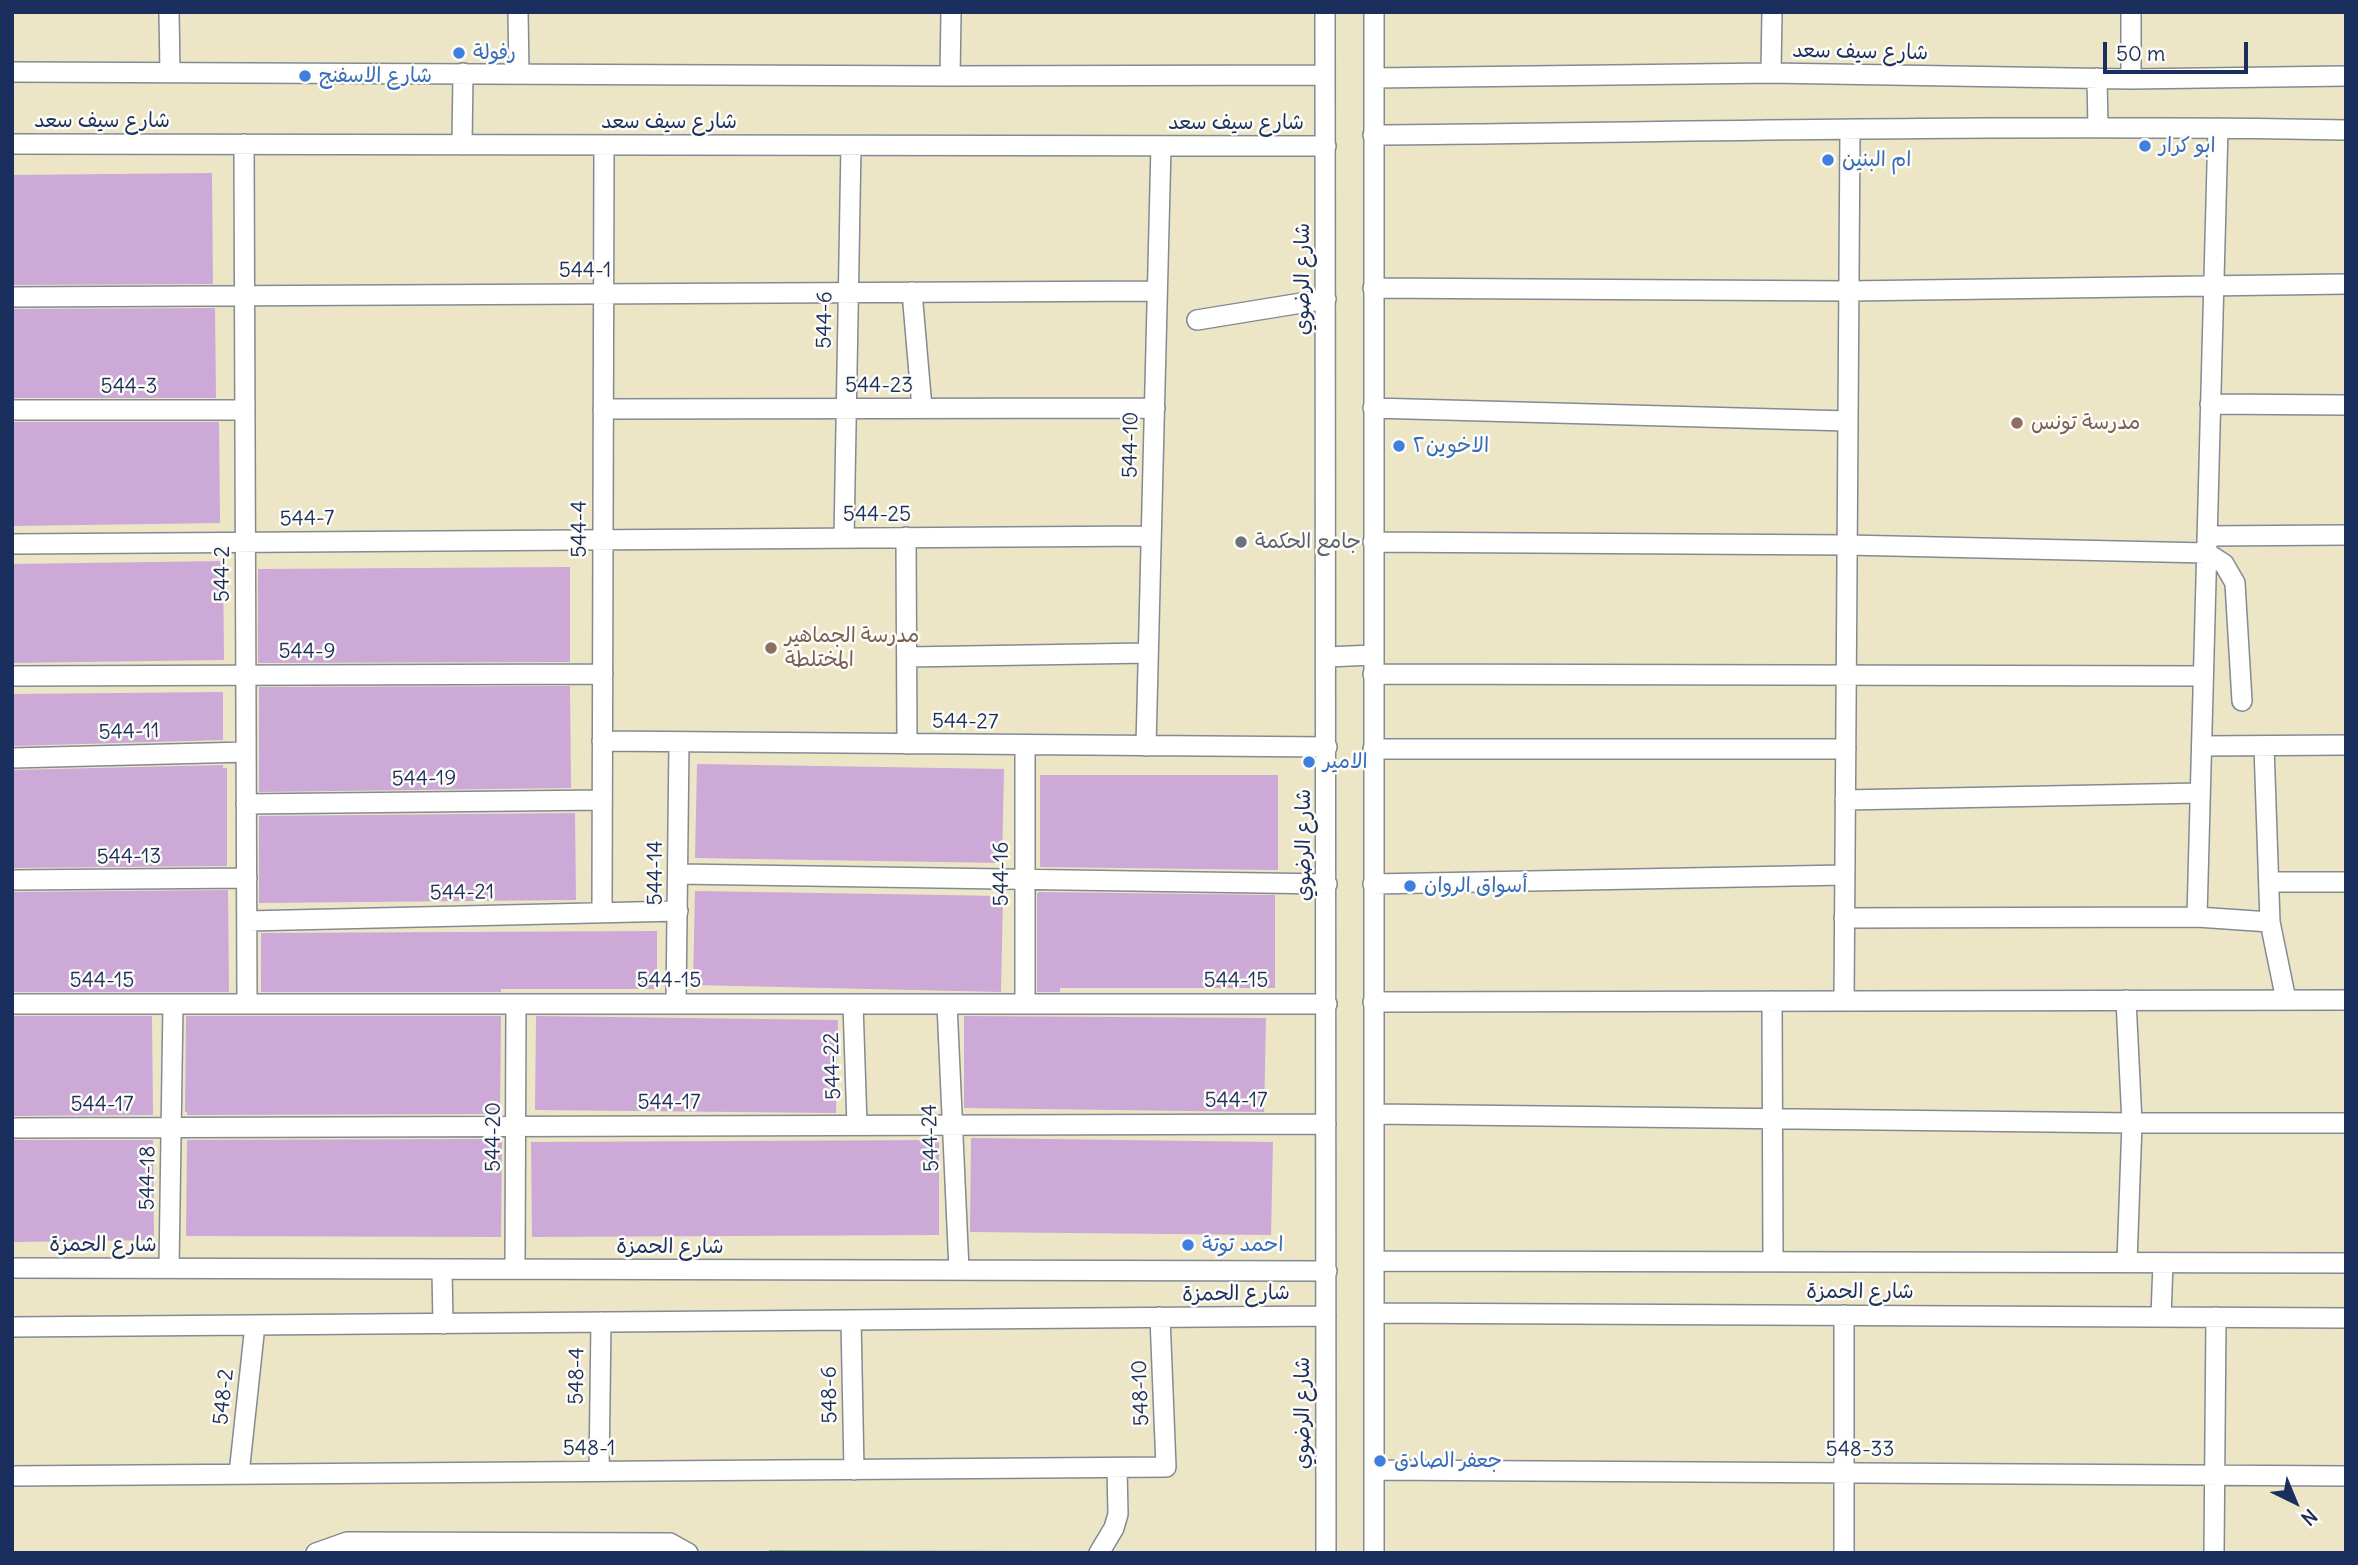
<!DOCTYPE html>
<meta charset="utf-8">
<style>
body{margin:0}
#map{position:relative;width:2358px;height:1565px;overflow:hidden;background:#ece6c7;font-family:Delius,sans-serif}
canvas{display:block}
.frame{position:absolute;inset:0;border:14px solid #1b2f5e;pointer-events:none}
.north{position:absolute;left:2260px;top:1467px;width:70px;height:70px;-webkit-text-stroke:5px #fdfcf7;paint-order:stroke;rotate:137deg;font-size:19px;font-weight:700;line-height:28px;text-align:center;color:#1b2f5e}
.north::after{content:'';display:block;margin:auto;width:24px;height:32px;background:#1b2f5e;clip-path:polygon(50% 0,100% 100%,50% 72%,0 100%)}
.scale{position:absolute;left:2103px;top:42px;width:145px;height:32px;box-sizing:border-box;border:4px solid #1b2f5e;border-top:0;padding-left:9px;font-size:21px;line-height:24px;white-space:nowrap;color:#1b2f5e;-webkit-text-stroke:5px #fdfcf7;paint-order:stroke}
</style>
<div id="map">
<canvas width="2358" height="1565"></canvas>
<div class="frame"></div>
<div class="north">N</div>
<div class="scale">50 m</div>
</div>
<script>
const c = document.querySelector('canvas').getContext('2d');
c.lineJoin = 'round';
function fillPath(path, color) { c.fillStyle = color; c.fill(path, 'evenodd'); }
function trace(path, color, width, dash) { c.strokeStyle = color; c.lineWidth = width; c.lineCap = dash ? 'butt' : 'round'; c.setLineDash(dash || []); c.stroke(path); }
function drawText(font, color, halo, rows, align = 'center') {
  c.font = font + ' Delius,"Playpen Sans Arabic",sans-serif'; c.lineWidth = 5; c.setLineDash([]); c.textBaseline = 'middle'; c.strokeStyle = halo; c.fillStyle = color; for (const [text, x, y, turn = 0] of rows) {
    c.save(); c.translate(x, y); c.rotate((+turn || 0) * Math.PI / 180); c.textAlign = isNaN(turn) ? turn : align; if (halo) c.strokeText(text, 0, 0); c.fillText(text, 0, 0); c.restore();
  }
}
fillPath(new Path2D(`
 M 769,1550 L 1061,1551 L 769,1553 Z`), '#91c677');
fillPath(new Path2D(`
 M 212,173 L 213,284 L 12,285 L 12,175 Z
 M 215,308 L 216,398 L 12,398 L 12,309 Z
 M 12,422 L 219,422 L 220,523 L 12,526 Z
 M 223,561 L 224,660 L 12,663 L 12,564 Z
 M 570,567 L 570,662 L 258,663 L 258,569 Z
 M 570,686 L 571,788 L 259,792 L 259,687 Z
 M 223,692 L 223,740 L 12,746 L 12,694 Z
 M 697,764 L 1004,769 L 1002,863 L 695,858 Z
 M 223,765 L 223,768 L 227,768 L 227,866 L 12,868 L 12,770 Z
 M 1040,775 L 1278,775 L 1278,870 L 1040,867 Z
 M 575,813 L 576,900 L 259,903 L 259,816 Z
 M 228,890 L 229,992 L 12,992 L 12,892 Z
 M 695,891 L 1003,896 L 1001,992 L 693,985 Z
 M 1040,892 L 1275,895 L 1275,988 L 1060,988 L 1060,992 L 1037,992 L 1037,893 Z
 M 657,931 L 657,989 L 501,989 L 501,992 L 261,992 L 261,933 Z
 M 12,1016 L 152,1016 L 153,1115 L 12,1116 Z
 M 186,1016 L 501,1016 L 500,1114 L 187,1115 L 187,1112 L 185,1112 Z
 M 536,1016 L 838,1020 L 836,1113 L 535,1110 Z
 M 964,1016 L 1266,1018 L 1264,1112 L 964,1108 Z
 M 971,1138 L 1273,1142 L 1271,1235 L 970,1232 Z
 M 500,1139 L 502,1140 L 501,1237 L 186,1236 L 187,1140 Z
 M 12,1140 L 153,1140 L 154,1240 L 12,1242 Z
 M 939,1140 L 939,1235 L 532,1237 L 531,1142 Z`), '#cca9d7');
const minor = new Path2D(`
 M 169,12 L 170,72
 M 518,12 L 519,73
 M 1325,12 L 1326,1553
 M 1374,12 L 1374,1553
 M 2131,12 L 2131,79
 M 12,72 L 950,76 L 1325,75
 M 1771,73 L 1772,12
 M 950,76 L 951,12
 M 1374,78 L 1771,73 L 2131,79 L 2346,76
 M 2097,78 L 2098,128
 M 1373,135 C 1698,132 2022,124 2346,130
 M 12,144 L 1326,146
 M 244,144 L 247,1004
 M 462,145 L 463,73
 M 1373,288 L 1849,291 L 2346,284
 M 912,292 L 922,408
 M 12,297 L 1157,291
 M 1197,320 L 1326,299
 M 2210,404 L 2346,405
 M 1373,408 L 1848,421
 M 603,409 L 1155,408
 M 12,410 L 245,410
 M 2207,536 L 2346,535
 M 906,537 L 907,744
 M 844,538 L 851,146
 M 1373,542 L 1847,545 L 2207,553 L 2224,564 L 2235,583 L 2242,701
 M 12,544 L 1151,536
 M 907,657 L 1148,653
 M 1327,657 L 1373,655
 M 1373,674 L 2203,676
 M 12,676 L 603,674
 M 602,741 L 1327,747
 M 1146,746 L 1161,146
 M 2202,746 L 2346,745
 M 2264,746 L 2270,922 L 2286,1000
 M 1373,749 L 1846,749
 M 12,758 L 246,752
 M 1845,800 L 2200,793
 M 246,804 L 602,800
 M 679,874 L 1327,884
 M 12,880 L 247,878
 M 2269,882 L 2346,882
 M 1373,884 L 1845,875
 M 602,912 L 604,145
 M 2197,917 L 2218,128
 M 1844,918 L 2197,917 L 2270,922
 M 247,921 L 678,911
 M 2126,1000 L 2132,1123 L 2127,1262
 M 1772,1001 L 1773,1262
 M 1844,1001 L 1850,129
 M 1373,1002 L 2346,1000
 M 12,1004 L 1327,1004
 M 676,1004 L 679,742
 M 853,1004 L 857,1125
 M 947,1004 L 959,1270
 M 1025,1004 L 1025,745
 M 1374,1114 L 2132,1123 L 2346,1123
 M 12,1128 L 1326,1124
 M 1374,1261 L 2346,1263
 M 12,1268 L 1327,1271
 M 169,1268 L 173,1004
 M 515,1269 L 516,1004
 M 442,1270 L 443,1324
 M 1374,1313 L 2346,1318
 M 1844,1315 L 1844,1553
 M 2161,1317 L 2163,1263
 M 851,1320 L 854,1470
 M 12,1327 L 1326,1316
 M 1374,1470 L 2346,1476
 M 599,1471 L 601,1322
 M 239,1474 L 255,1325
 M 12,1476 L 1166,1467 L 1160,1317
 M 316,1553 L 347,1542 L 670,1543 L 688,1553
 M 1099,1553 L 1114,1528 L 1118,1514 L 1117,1468
 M 2214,1553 L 2216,1317`);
trace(minor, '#848a92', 22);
trace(minor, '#fff', 19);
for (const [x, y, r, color] of [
 [459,53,7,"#3f7fe0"],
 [305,76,7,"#3f7fe0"],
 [2145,146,7,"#3f7fe0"],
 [1828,160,7,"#3f7fe0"],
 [2017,423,7,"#8d6e63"],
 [1399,446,7,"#3f7fe0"],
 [1241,542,7,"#6b7280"],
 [771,648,7,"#8d6e63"],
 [1309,762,7,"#3f7fe0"],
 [1410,886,7,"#3f7fe0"],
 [1188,1245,7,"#3f7fe0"],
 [1380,1461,7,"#3f7fe0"]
]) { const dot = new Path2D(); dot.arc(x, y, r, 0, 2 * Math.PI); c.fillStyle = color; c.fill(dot); trace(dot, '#fdfcf7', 2.5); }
drawText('21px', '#1b2f5e', '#fdfcf7', [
 ["شارع سيف سعد",1860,52,1],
 ["شارع سيف سعد",102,121],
 ["شارع سيف سعد",669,122],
 ["شارع سيف سعد",1236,123],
 ["544-1",585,271],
 ["شارع الرضوي",1303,279,-90],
 ["544-6",825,320,-89],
 ["544-23",879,386],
 ["544-3",129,387],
 ["544-10",1131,445,-89],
 ["544-25",877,515],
 ["544-7",307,519,-1],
 ["544-4",580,529,-90],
 ["544-2",223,574,-90],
 ["544-9",307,652],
 ["544-27",965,722,1],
 ["544-11",129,732,-2],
 ["544-19",424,779,-1],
 ["شارع الرضوي",1304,845,-90],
 ["544-13",129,857,-1],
 ["544-14",656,873,-90],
 ["544-16",1002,874,-90],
 ["544-21",462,893,-1],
 ["544-15",102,981],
 ["544-15",669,981],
 ["544-15",1236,981],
 ["544-22",833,1066,-92],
 ["544-17",1236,1101],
 ["544-17",669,1103],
 ["544-17",102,1105],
 ["544-20",494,1137,-90],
 ["544-24",931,1138,-92],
 ["544-18",148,1178,-89],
 ["شارع الحمزة",103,1245],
 ["شارع الحمزة",670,1247],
 ["شارع الحمزة",1860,1292],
 ["شارع الحمزة",1236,1294,-1],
 ["548-4",577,1376,-89],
 ["548-10",1141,1393,-92],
 ["548-6",830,1395,-91],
 ["548-2",224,1397,-84],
 ["شارع الرضوي",1303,1413,-90],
 ["548-1",589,1449],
 ["548-33",1860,1450]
]);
drawText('21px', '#366cbe', '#fdfcf7', [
 ["رفولة",473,53],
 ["شارع الاسفنج",319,76],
 ["ابو كرار",2159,146],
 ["ام البنين",1842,160],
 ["الاخوين٢",1413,446],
 ["الامير",1323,762],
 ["أسواق الروان",1424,886],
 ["احمد توتة",1202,1245],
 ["جعفر الصادق",1394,1461]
], 'left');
drawText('21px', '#785e54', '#fdfcf7', [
 ["مدرسة تونس",2031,423],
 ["مدرسة الجماهير",785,636],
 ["المختلطة",785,660]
], 'left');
drawText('21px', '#5b616d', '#fdfcf7', [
 ["جامع الحكمة",1255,542]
], 'left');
</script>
